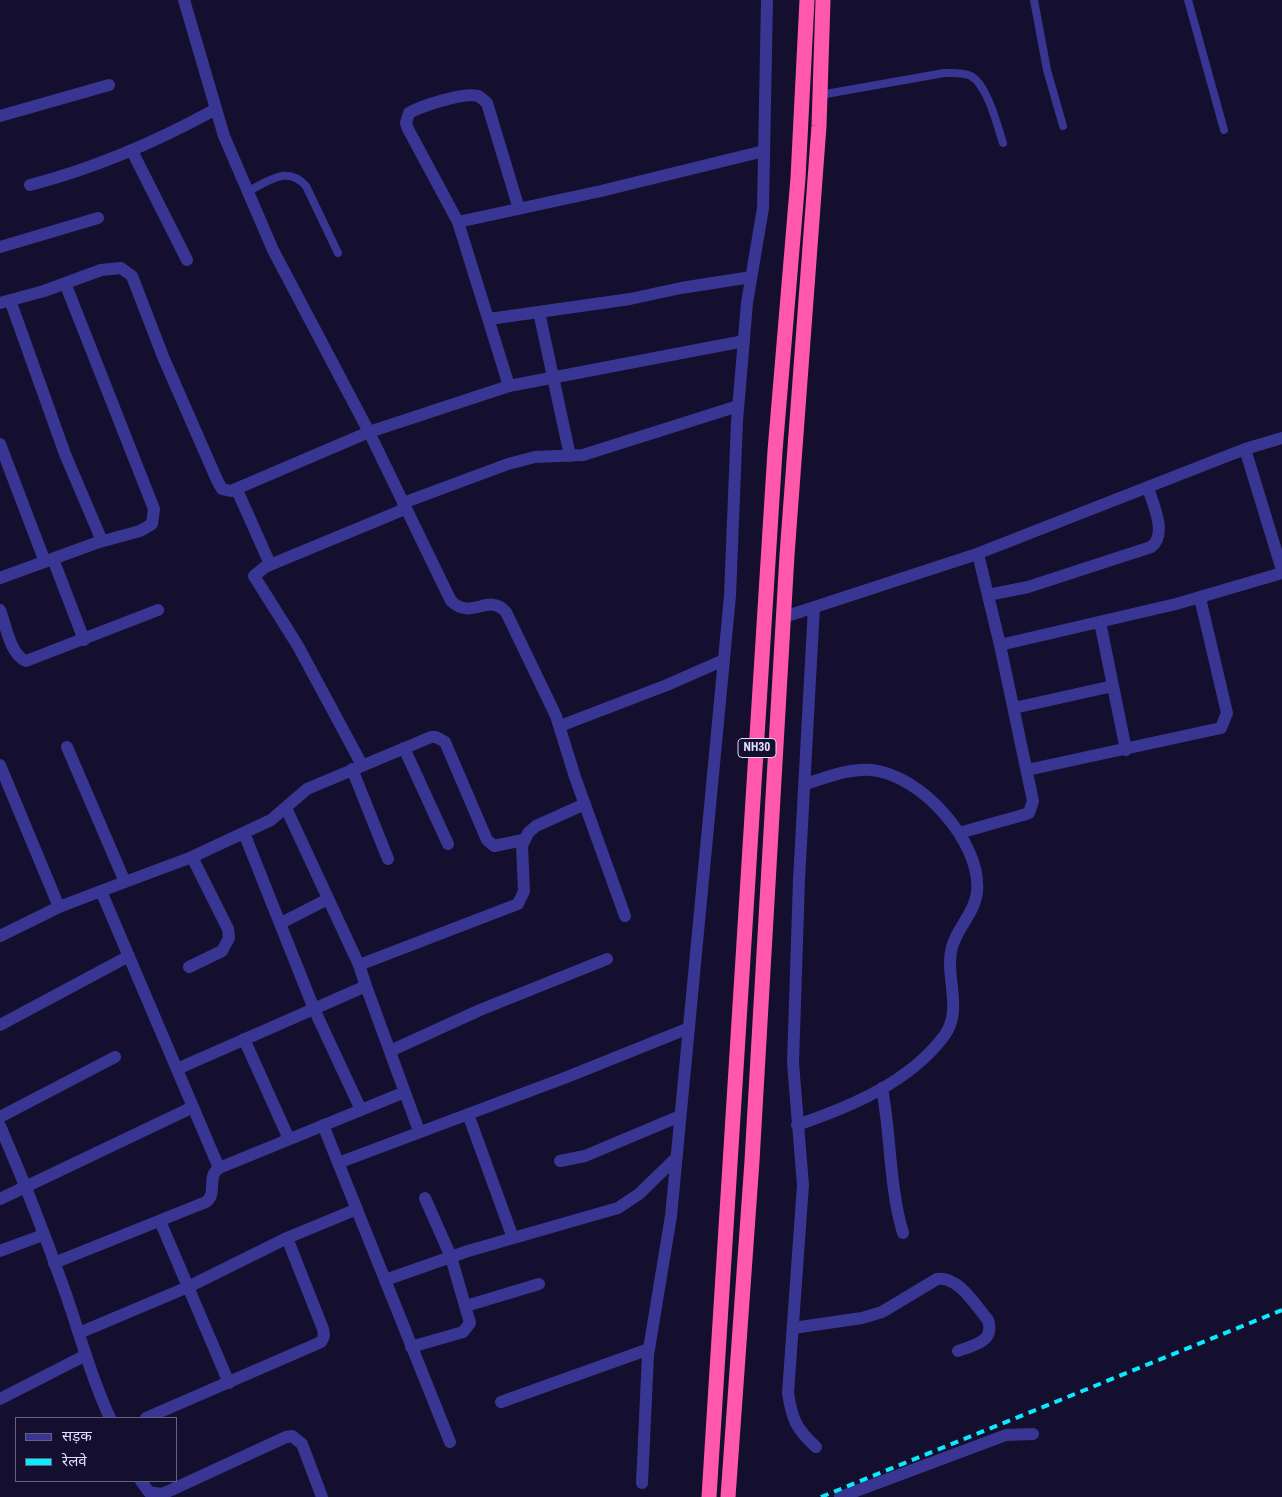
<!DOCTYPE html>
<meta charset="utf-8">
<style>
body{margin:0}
#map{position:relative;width:1282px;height:1497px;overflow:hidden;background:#140f2e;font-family:"Roboto Condensed","Noto Sans Devanagari",sans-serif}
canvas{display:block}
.legend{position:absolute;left:15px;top:1417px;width:162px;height:65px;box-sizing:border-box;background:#140f2e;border:1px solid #666182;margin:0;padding:6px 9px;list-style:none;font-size:15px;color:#e0ddff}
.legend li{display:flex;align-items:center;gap:10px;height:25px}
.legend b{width:25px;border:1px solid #666182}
</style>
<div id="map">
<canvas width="1282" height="1497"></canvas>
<ul class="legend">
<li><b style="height:6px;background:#383692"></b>सड़क</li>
<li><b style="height:6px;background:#09ebff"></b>रेलवे</li>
</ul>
</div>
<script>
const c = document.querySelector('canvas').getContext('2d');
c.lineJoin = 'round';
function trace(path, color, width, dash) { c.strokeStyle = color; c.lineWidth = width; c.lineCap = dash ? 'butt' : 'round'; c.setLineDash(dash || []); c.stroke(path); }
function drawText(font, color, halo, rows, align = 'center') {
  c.font = font + ' "Roboto Condensed",sans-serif'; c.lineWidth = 5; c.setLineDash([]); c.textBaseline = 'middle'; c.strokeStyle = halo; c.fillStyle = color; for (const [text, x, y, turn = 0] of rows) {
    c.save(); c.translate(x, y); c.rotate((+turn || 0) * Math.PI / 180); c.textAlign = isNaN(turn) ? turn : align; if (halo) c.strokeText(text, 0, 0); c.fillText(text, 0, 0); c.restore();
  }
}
trace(new Path2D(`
 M 1034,0 L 1047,70 L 1063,126
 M 1188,0 L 1224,130
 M 820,95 L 944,73 C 953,73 963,72 971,76 C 988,86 997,125 1003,143
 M 248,191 C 270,181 287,165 306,186 L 338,253`), '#383692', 8);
trace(new Path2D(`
 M 184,0 L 224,136 L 273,250 L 369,432 L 451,601 C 472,621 488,592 506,612 L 556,716 L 575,777 L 625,916
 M 0,116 L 109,85
 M 132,151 L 187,260
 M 30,185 C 96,168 156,142 216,109
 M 458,222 L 601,191 L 764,151
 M 0,247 L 98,218
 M 10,300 L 65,454 L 102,541
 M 0,303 L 44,291 L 101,270 L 121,268 L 132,276 L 164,359 L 217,480 L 222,489 L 231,491 L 369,432 L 509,386 L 744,341
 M 539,312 L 570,456
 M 489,319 L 630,299 L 681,288 L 751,277
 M 509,386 L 458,222 L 408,129 L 406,123 L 409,113 C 421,106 464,92 478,96 C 481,97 484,101 487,103 L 519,209
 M 0,444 L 45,562
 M 1245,449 L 1282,570
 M 237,490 L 270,564
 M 403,503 L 508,464 L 535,457 L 583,455 L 738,406
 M 53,559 L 84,640
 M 0,578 L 96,543 L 140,531 L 152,524 L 154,509 L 65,283
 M 988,595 L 1028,587 L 1151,547 C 1168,535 1153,504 1148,488
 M 814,607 L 799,880 L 793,1063 L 803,1185 L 788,1393 C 792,1419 796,1429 816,1447
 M 0,610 C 6,625 10,655 26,661 L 158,610
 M 784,617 L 974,555 L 1245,449 L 1282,438
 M 1100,622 L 1126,750
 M 1000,645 L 1176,604 L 1282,573
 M 1014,708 L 1113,686
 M 560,726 L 667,685 L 724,660
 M 67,747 L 125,882
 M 404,748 L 448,844
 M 0,765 L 59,907
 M 362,765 L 298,646 L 254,576 L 265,567 L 405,509
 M 352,769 L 388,859
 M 1027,770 L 1221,728 L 1227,713 L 1200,598
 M 286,808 L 359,965
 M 244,833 L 314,1009 L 361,1110
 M 959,833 L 1023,815 L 1029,813 L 1033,801 L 1000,645 L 978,554
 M 101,891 L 192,857 L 271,820 L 307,789 L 431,737 L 436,737 L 445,742 L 487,840 L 494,846 L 523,840
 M 281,923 L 328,899
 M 0,936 L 59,907 L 101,891 L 193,1107 L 0,1199
 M 189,967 L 222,951 L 229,938 L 228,929 L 192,857
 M 366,986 L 419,1131
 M 0,1025 L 129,956
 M 244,1039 L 289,1139
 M 390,1051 L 480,1010 L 607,959
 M 177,1069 L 366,986 L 359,965 L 518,904 L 524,891 L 522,846 L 528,833 L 536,826 L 585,804
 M 882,1088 C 891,1136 889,1186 903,1233
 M 193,1107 L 219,1168
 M 468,1114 L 513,1238
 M 0,1117 L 115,1057
 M 323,1125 L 450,1442
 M 797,1125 C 850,1107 910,1082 944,1036 C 964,1010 944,975 952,947 C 957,928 975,912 977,892 C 982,842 920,774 871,770 C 849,768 825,778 805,784
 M 0,1126 C 23,1179 44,1232 63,1286 C 79,1330 90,1376 110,1418
 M 560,1161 L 585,1156 L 680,1116
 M 338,1163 L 567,1077 L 689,1028
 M 160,1221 L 229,1383
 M 0,1251 L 43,1235
 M 54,1263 L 206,1202 C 218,1193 206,1177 219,1168 L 405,1092
 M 385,1280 L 468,1251 L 618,1208 L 639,1194 L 677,1157
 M 466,1306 L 539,1284
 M 793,1328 L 862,1318 L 882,1312 L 937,1279 C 958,1275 976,1306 988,1320 C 995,1342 974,1345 958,1351
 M 79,1333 L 188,1287 L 287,1238 L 357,1209
 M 411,1347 L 463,1332 L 470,1323 L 451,1257 L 425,1198
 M 0,1399 L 86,1355
 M 501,1402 L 649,1349
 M 146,1418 L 321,1342 L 324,1336 L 323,1329 L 287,1238
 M 141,1481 L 149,1492 L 161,1494 L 169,1491 L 286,1437 L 292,1436 L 302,1444 L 322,1497
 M 642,1483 L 648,1355 L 671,1216 L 730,596 L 737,421 L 747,303 L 763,208 L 767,0
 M 840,1497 L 1006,1435 L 1033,1434`), '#383692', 12);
trace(new Path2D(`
 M 709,1497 L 775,451 L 798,178 L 807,0
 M 728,1497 L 752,1161 L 787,555 L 819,126 L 823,0`), '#ff58ab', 15);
trace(new Path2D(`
 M 821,1497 L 1282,1310`), '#09ebff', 4, [8, 6]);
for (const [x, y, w] of [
 [757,748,38]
]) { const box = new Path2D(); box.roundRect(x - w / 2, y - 9.5, w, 19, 4); c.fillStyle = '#140f2e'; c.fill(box); trace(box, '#e0ddff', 1); }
drawText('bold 12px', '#e0ddff', null, [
 ["NH30",757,748]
]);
</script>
